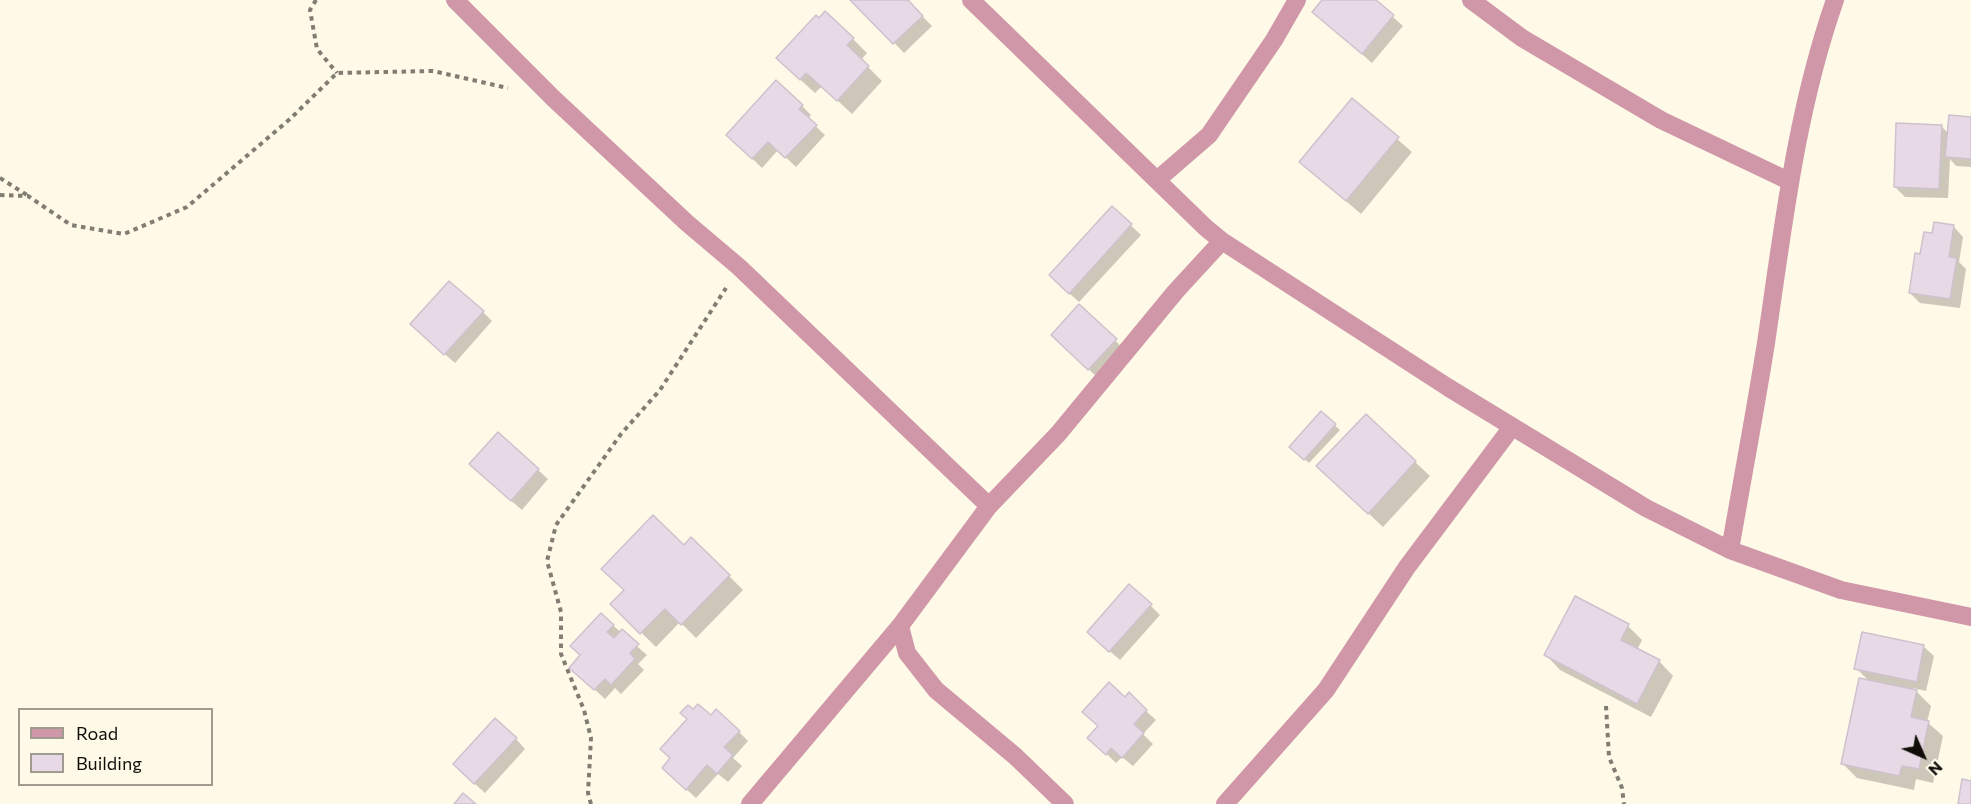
<!DOCTYPE html>
<style>
body{margin:0}
#map{position:relative;width:1971px;height:804px;overflow:hidden;background:#fff9e8;font-family:Commissioner,sans-serif}
canvas{display:block}
.legend{position:absolute;left:18px;top:708px;width:195px;height:78px;box-sizing:border-box;background:#fff9e8;border:2px solid #9f9b8f;margin:0;padding:8px 10px;list-style:none;font-size:18px;color:#100e09}
.legend li{display:flex;align-items:center;gap:12px;height:30px}
.legend b{width:30px;border:2px solid #9f9b8f}
.north{position:absolute;left:1893px;top:726px;width:60px;height:60px;-webkit-text-stroke:4px #fff9e8;paint-order:stroke;rotate:135deg;font-size:16px;font-weight:700;line-height:24px;text-align:center;color:#100e09}
.north::after{content:'';display:block;margin:auto;width:21px;height:27px;background:#100e09;clip-path:polygon(50% 0,100% 100%,50% 72%,0 100%)}
</style>
<div id="map">
<canvas width="1971" height="804"></canvas>
<ul class="legend">
<li><b style="height:8px;background:#cf97a7"></b>Road</li>
<li><b style="height:16px;background:#e7d9e5"></b>Building</li>
</ul>
<div class="north">N</div>
</div>
<script>
const c = document.querySelector('canvas').getContext('2d');
c.lineJoin = 'round';
function fillPath(path, color) { c.fillStyle = color; c.fill(path, 'evenodd'); }
function trace(path, color, width, dash) { c.strokeStyle = color; c.lineWidth = width; c.lineCap = dash ? 'butt' : 'round'; c.setLineDash(dash || []); c.stroke(path); }
fillPath(new Path2D(`
 M 853,0 L 906,0 L 932,26 L 904,53 Z
 M 1324,0 L 1374,0 L 1403,26 L 1372,63 L 1314,12 Z
 M 853,39 L 867,53 L 861,60 L 882,81 L 852,114 L 822,86 L 815,93 L 792,72 Z
 M 1352,100 L 1412,152 L 1361,214 L 1301,162 Z
 M 802,106 L 811,115 L 808,119 L 825,135 L 796,167 L 778,150 L 762,168 L 728,135 Z
 M 1971,119 L 1971,167 L 1956,166 L 1950,159 L 1948,198 L 1905,197 L 1895,187 L 1941,126 L 1949,134 Z
 M 1112,208 L 1141,235 L 1079,302 L 1060,285 Z
 M 1954,227 L 1963,237 L 1959,262 L 1966,269 L 1960,308 L 1920,303 L 1910,293 L 1922,255 L 1933,235 Z
 M 1079,306 L 1125,350 L 1098,378 L 1062,344 Z
 M 483,312 L 492,321 L 455,363 L 422,334 Z
 M 1321,413 L 1340,430 L 1309,463 L 1291,447 Z
 M 1366,416 L 1430,476 L 1383,527 L 1333,480 Z
 M 498,434 L 548,479 L 522,510 L 480,474 Z
 M 692,539 L 743,590 L 696,638 L 680,622 L 656,647 L 612,604 L 625,590 Z
 M 1150,605 L 1160,615 L 1120,660 L 1099,642 Z
 M 601,615 L 647,655 L 638,664 L 644,670 L 621,694 L 615,688 L 605,699 L 581,677 L 582,656 Z
 M 1628,626 L 1642,640 L 1637,650 L 1659,661 L 1673,676 L 1651,717 L 1560,670 L 1546,655 Z
 M 1863,634 L 1924,647 L 1934,656 L 1926,691 L 1913,688 L 1931,706 L 1927,722 L 1943,736 L 1933,783 L 1916,779 L 1914,790 L 1857,778 L 1843,764 L 1869,681 L 1856,668 Z
 M 1125,699 L 1146,711 L 1156,720 L 1143,734 L 1153,744 L 1133,766 L 1122,757 L 1116,763 L 1099,747 Z
 M 711,717 L 739,732 L 748,741 L 733,758 L 742,766 L 728,782 L 718,774 L 696,798 L 674,778 Z
 M 516,739 L 525,749 L 485,793 L 464,774 Z`), '#0003');
const building = new Path2D(`
 M 850,0 L 908,0 L 923,16 L 893,44 Z
 M 1322,0 L 1376,0 L 1394,15 L 1362,54 L 1312,12 Z
 M 825,11 L 854,38 L 847,45 L 869,66 L 837,101 L 806,73 L 800,80 L 776,58 L 816,15 L 819,18 Z
 M 776,80 L 803,105 L 799,109 L 817,125 L 785,158 L 768,142 L 752,159 L 726,135 Z
 M 1352,98 L 1399,137 L 1346,201 L 1299,162 Z
 M 1949,115 L 1971,117 L 1971,159 L 1945,157 Z
 M 1896,123 L 1942,125 L 1939,189 L 1894,187 Z
 M 1112,206 L 1132,224 L 1069,294 L 1049,275 Z
 M 1934,222 L 1954,225 L 1949,257 L 1957,258 L 1950,299 L 1909,293 L 1915,253 L 1920,254 L 1924,232 L 1932,233 Z
 M 449,281 L 484,311 L 444,355 L 410,324 Z
 M 1079,304 L 1117,339 L 1088,370 L 1051,335 Z
 M 1321,411 L 1336,424 L 1304,460 L 1289,447 Z
 M 1366,414 L 1416,461 L 1368,514 L 1316,466 Z
 M 498,432 L 539,469 L 511,501 L 469,464 Z
 M 653,515 L 684,545 L 691,537 L 730,575 L 681,625 L 665,609 L 640,634 L 610,604 L 624,590 L 601,569 Z
 M 1129,584 L 1152,604 L 1109,652 L 1087,632 Z
 M 1575,596 L 1629,624 L 1621,640 L 1660,660 L 1637,704 L 1544,655 Z
 M 601,613 L 614,625 L 607,632 L 614,638 L 622,629 L 639,644 L 630,653 L 635,659 L 611,685 L 605,679 L 594,690 L 569,668 L 580,655 L 570,646 Z
 M 1862,632 L 1924,645 L 1917,682 L 1854,669 Z
 M 1859,678 L 1917,690 L 1911,717 L 1929,721 L 1919,769 L 1902,766 L 1899,776 L 1841,764 Z
 M 1109,682 L 1125,697 L 1129,692 L 1147,710 L 1134,724 L 1144,733 L 1122,758 L 1111,748 L 1106,755 L 1087,738 L 1098,726 L 1082,712 Z
 M 698,704 L 711,715 L 716,709 L 740,731 L 724,747 L 733,755 L 717,774 L 707,765 L 686,790 L 662,768 L 670,758 L 660,749 L 687,719 L 680,713 L 688,705 L 693,709 Z
 M 495,718 L 517,738 L 474,784 L 453,764 Z
 M 1962,779 L 1971,781 L 1971,804 L 1958,804 Z
 M 463,793 L 476,804 L 454,804 Z`);
fillPath(building, '#e7d9e5');
trace(building, '#cfc1cd', 1.5);
trace(new Path2D(`
 M 316,0 L 310,10 L 317,49 L 337,73
 M 0,178 L 27,195
 M 0,195 L 28,196 L 71,225 L 124,234 L 187,207 L 290,119 L 337,73 L 433,71 L 508,88
 M 1606,706 L 1609,757 L 1622,788 L 1624,804
 M 591,804 L 588,793 L 591,738 L 584,710 L 561,654 L 561,612 L 547,561 L 556,525 L 621,434 L 660,390 L 726,288`), '#817d73', 4, [4.5, 4.5]);
trace(new Path2D(`
 M 455,0 L 553,98 L 687,223 L 739,267 L 989,506
 M 971,0 L 1206,228 L 1222,241 L 1449,388 L 1646,508 L 1730,550 L 1841,590 L 1971,617
 M 1471,0 L 1522,38 L 1661,120 L 1789,181
 M 1157,180 L 1209,135 L 1274,40 L 1297,0
 M 1730,550 C 1742,481 1755,412 1766,343 C 1783,228 1796,111 1835,0
 M 900,626 L 907,653 L 936,690 L 1015,756 L 1065,804
 M 750,804 L 900,626 L 989,506 L 1058,434 L 1176,291 L 1222,241
 M 1225,804 L 1326,690 L 1407,567 L 1512,427`), '#cf97a7', 18);
</script>
